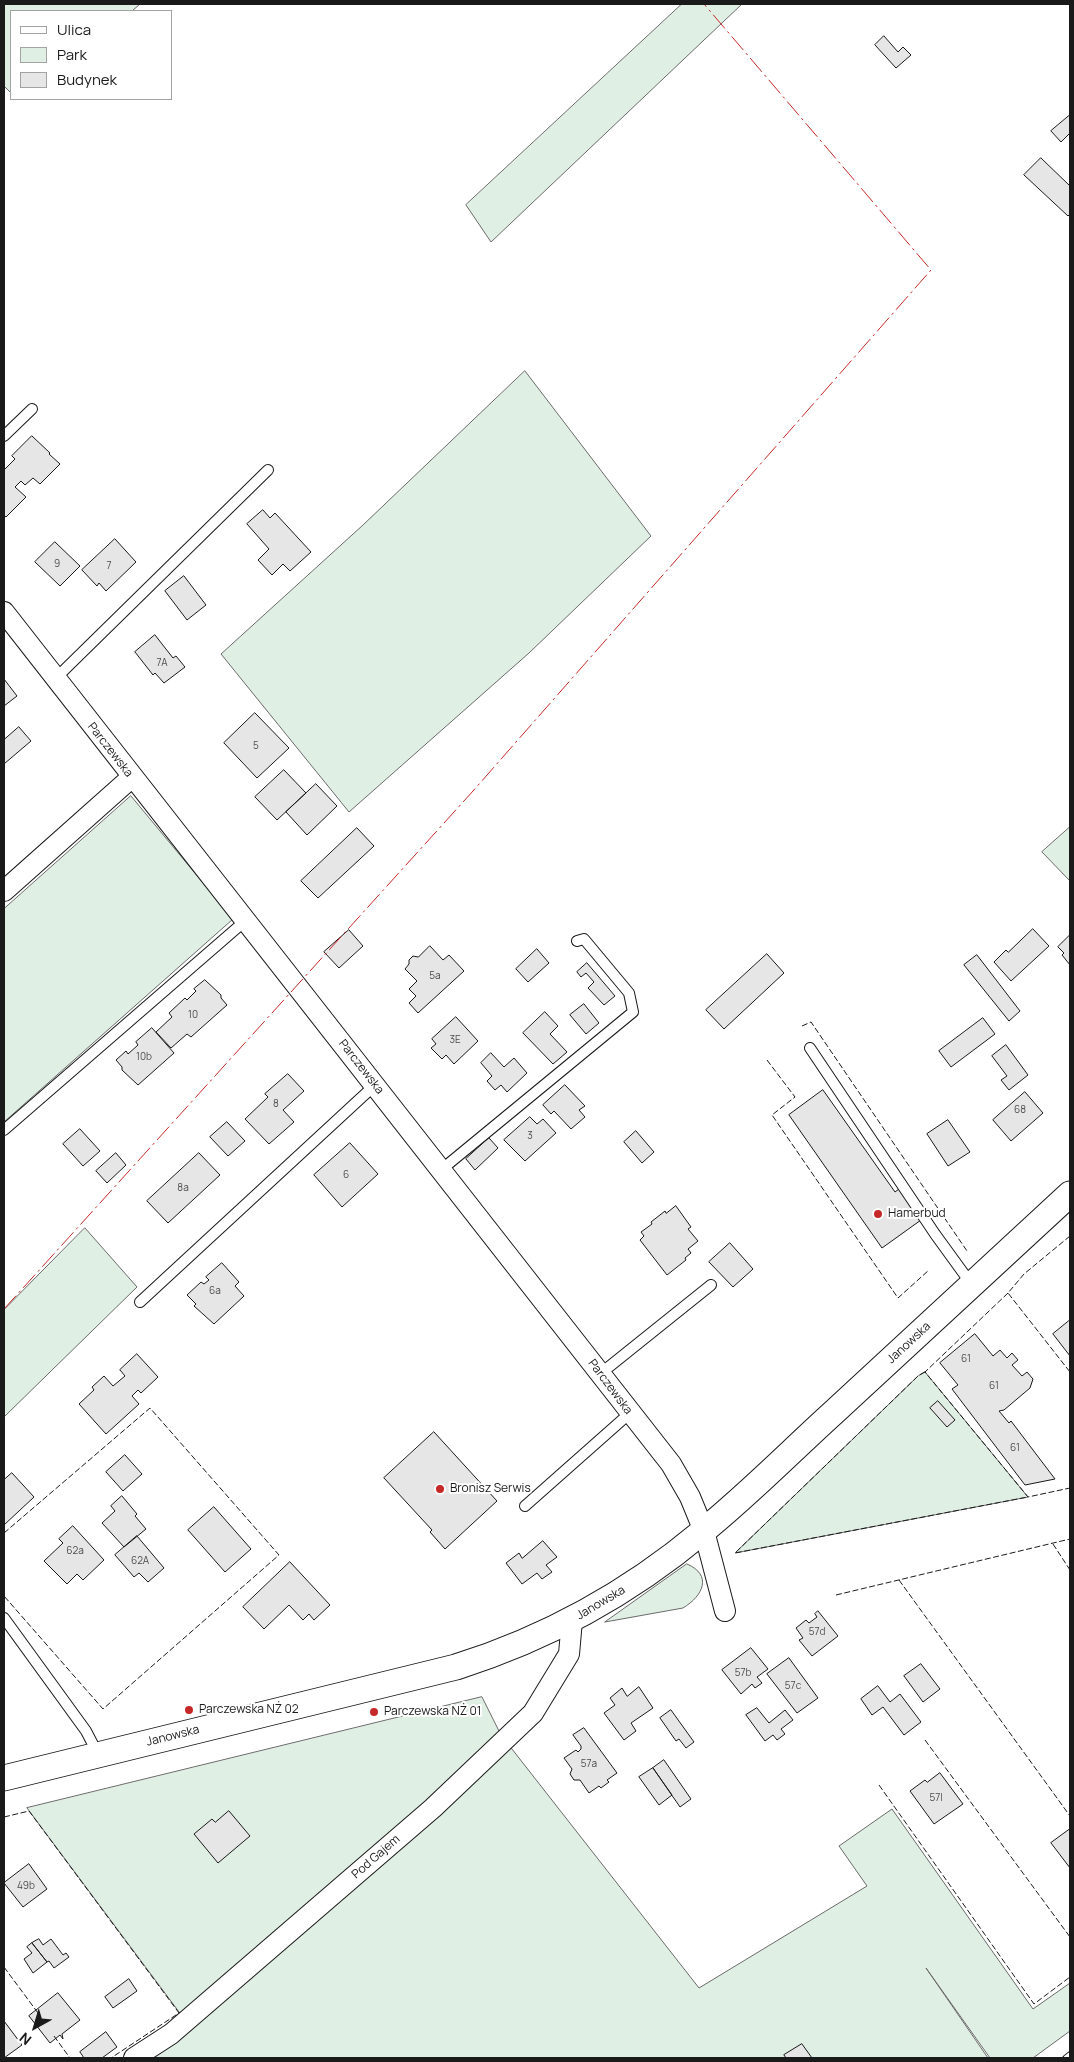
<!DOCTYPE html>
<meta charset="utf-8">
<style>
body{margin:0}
#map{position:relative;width:1074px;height:2062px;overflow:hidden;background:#fff;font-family:Manrope,sans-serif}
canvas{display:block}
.frame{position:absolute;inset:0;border:5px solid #1a1a1a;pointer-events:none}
.legend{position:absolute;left:10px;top:10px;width:162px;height:90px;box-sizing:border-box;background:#fff;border:1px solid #a3a3a3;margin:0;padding:6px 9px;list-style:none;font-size:15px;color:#1a1a1a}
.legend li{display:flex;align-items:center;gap:10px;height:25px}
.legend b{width:25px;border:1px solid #a3a3a3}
.north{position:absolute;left:10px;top:2002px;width:50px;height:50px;-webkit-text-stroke:4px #fff;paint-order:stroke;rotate:219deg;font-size:14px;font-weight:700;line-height:20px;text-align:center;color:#1a1a1a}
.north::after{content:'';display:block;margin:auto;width:18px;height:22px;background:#1a1a1a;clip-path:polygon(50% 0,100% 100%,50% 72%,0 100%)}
</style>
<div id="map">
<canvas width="1074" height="2062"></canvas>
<div class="frame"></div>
<ul class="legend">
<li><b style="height:6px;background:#fff"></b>Ulica</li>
<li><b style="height:14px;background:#e0efe3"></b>Park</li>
<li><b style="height:14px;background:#e6e6e6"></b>Budynek</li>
</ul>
<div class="north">N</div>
</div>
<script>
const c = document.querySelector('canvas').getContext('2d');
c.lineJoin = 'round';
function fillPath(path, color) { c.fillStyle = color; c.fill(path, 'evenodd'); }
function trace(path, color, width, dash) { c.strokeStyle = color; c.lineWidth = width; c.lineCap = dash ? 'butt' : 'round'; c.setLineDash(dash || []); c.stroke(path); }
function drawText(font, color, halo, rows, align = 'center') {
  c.font = font + ' Manrope,sans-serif'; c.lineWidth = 4; c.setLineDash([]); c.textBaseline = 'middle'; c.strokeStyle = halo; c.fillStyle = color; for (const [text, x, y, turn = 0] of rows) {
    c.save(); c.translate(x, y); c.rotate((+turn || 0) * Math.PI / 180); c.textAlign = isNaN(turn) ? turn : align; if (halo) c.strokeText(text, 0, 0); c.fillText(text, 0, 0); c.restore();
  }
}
const green = new Path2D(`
 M 4,4 L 140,4 L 132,11 L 11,11 L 11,93 L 4,86 Z
 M 682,4 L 742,4 L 491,242 L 466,205 Z
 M 525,371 L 651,536 L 529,653 L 349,812 L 221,654 L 363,525 Z
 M 131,796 L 233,919 L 4,1122 L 4,909 Z
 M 1070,827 L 1070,881 L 1042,852 Z
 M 85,1228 L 137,1287 L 4,1417 L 4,1310 Z
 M 925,1372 L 1028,1497 L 735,1553 L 918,1376 Z
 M 687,1564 C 713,1575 703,1596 683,1608 L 605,1622 Z
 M 482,1697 L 501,1735 L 699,1988 L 867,1886 L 839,1846 L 892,1809 L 1033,2009 L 1070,1983 L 1070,2031 L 1033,2058 L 990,2058 L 926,1968 L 988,2058 L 148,2058 L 188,2024 L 27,1808 Z`);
fillPath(green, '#e0efe3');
trace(green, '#6a6a6a', 1);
const building = new Path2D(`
 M 884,36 L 898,52 L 903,47 L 911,55 L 896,68 L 875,45 Z
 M 1070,115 L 1070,133 L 1061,142 L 1051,131 Z
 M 1041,158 L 1070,186 L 1070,214 L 1068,216 L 1024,175 Z
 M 32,436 L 50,453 L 49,454 L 60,464 L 40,484 L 33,478 L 25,485 L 21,481 L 15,487 L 26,497 L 6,517 L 4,515 L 4,470 L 15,459 L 12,456 Z
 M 263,510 L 270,518 L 275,513 L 311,552 L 290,571 L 283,564 L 272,575 L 258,560 L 269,549 L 247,524 Z
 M 115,539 L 136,562 L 106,591 L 99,583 L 97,586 L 82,570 Z
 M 55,542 L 80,566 L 60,586 L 35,562 Z
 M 184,576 L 206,605 L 187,620 L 165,591 Z
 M 155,635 L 173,658 L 176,656 L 185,667 L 164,683 L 155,673 L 153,675 L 135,652 Z
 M 4,679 L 17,696 L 4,706 Z
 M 255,713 L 289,748 L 257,778 L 224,743 Z
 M 19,727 L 31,741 L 4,764 L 4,740 Z
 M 284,770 L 306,793 L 277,820 L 255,797 Z
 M 316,784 L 337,806 L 307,835 L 286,812 Z
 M 357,828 L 374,846 L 318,898 L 301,881 Z
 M 1033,929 L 1049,946 L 1011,981 L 994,962 L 1006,950 L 1008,952 Z
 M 349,930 L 363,946 L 339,968 L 324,952 Z
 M 1070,935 L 1070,965 L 1062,955 L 1064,953 L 1058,947 Z
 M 430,946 L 443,960 L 449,955 L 464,971 L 418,1013 L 409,1003 L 416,996 L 409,989 L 417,981 L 405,969 L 409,964 L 409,960 L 413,956 L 418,957 Z
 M 537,949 L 549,963 L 528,982 L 516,969 Z
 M 767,954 L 784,973 L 724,1029 L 706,1010 Z
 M 977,955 L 1020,1011 L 1009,1021 L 964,965 Z
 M 587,963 L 615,996 L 604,1005 L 588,988 L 594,982 L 586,973 L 581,977 L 577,972 Z
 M 205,980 L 221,995 L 221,998 L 227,1005 L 191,1037 L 187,1034 L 171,1048 L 156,1032 L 172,1017 L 169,1013 L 185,998 L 187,1000 L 196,991 L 194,989 Z
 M 584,1004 L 599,1023 L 586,1034 L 570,1015 Z
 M 545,1012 L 558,1026 L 550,1034 L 567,1052 L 553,1064 L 523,1033 Z
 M 456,1017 L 478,1041 L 454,1064 L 446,1055 L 442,1059 L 431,1048 L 436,1044 L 432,1039 Z
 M 983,1018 L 995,1034 L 951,1067 L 939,1051 Z
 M 152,1028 L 174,1053 L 138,1085 L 122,1070 L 122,1067 L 116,1060 L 126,1051 L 128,1054 L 138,1045 L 136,1042 Z
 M 1006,1045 L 1028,1075 L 1009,1090 L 1001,1080 L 1007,1076 L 992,1056 Z
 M 491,1053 L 504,1067 L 514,1058 L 527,1073 L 507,1092 L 501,1085 L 495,1090 L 487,1081 L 492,1076 L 481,1063 Z
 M 288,1074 L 304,1091 L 283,1110 L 294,1122 L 269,1144 L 245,1119 L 268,1097 L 265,1094 Z
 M 565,1085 L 585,1106 L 579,1110 L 585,1117 L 571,1129 L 554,1111 L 551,1114 L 543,1105 Z
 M 823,1090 L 895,1192 L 899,1189 L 921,1220 L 882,1248 L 789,1115 Z
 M 1025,1092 L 1043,1113 L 1011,1141 L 993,1120 Z
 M 530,1117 L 537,1124 L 543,1119 L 556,1133 L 525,1161 L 504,1140 Z
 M 948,1120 L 970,1152 L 948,1166 L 927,1134 Z
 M 227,1122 L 245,1141 L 228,1156 L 210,1137 Z
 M 80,1129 L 100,1151 L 83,1166 L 63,1144 Z
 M 636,1131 L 654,1152 L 642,1163 L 624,1142 Z
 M 489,1138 L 498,1148 L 475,1170 L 466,1159 Z
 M 350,1143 L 378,1174 L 342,1207 L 314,1175 Z
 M 116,1153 L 126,1165 L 107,1183 L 96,1171 Z
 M 199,1153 L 220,1175 L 168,1223 L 147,1201 Z
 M 676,1206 L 691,1227 L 688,1229 L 698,1241 L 688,1249 L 691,1253 L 685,1258 L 686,1260 L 667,1275 L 640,1240 L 644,1236 L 641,1232 L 652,1224 L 651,1222 L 665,1211 L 666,1213 Z
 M 730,1243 L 753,1269 L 733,1287 L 709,1262 Z
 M 222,1263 L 239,1282 L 235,1286 L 244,1296 L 214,1324 L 194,1306 L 196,1304 L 187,1295 L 201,1282 L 204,1284 L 209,1280 L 206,1277 Z
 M 1069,1321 L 1070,1322 L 1070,1356 L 1053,1334 Z
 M 975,1334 L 993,1356 L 1000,1350 L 1007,1358 L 1012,1353 L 1018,1360 L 1012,1365 L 1022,1376 L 1027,1372 L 1033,1379 L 1030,1388 L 1004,1410 L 999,1411 L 1009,1423 L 1011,1421 L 1055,1479 L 1025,1485 L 952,1389 L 958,1385 L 940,1363 Z
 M 137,1354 L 158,1377 L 141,1393 L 138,1390 L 132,1396 L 139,1404 L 106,1434 L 79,1404 L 94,1390 L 92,1387 L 104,1376 L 113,1386 L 125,1376 L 120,1370 Z
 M 938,1401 L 955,1420 L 947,1427 L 930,1408 Z
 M 434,1432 L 497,1501 L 445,1549 L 430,1532 L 432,1530 L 384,1478 Z
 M 125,1455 L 142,1474 L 123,1491 L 106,1472 Z
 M 12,1473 L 34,1497 L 4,1525 L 4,1480 Z
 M 122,1496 L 137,1514 L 135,1516 L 146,1529 L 124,1547 L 102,1523 L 115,1511 L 111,1506 Z
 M 214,1507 L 251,1549 L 225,1572 L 188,1530 Z
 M 73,1526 L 104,1560 L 83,1580 L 77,1574 L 67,1584 L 44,1561 L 63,1543 L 59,1539 Z
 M 137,1536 L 164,1568 L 148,1582 L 139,1573 L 134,1577 L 115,1555 Z
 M 543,1541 L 557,1557 L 546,1565 L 552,1572 L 542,1579 L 537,1573 L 522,1584 L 506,1563 L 519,1553 L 522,1558 Z
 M 290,1562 L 330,1605 L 314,1620 L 309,1614 L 303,1620 L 289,1605 L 264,1629 L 243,1607 Z
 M 818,1611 L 838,1636 L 812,1656 L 799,1640 L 803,1638 L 796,1628 L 806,1620 L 809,1623 L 817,1617 L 815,1614 Z
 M 751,1648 L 768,1669 L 757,1677 L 762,1683 L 755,1688 L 752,1684 L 741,1694 L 722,1670 Z
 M 789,1658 L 818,1698 L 797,1713 L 767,1674 Z
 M 921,1664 L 940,1689 L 923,1702 L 904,1676 Z
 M 878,1686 L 890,1702 L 900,1694 L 921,1722 L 904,1735 L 883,1707 L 872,1715 L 861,1699 Z
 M 639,1687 L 653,1708 L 631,1723 L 636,1731 L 624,1740 L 604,1713 L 615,1705 L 610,1698 L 622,1688 L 627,1696 Z
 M 757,1708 L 769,1723 L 785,1710 L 793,1720 L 781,1729 L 785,1734 L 777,1740 L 773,1735 L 765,1741 L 746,1715 Z
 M 671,1710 L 694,1742 L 686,1748 L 679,1739 L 676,1741 L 660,1718 Z
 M 584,1728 L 617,1773 L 607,1780 L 609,1782 L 601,1788 L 599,1786 L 589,1793 L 580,1780 L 574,1780 L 570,1774 L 572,1769 L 564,1758 L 576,1750 L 578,1752 L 581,1749 L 581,1746 L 573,1735 Z
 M 664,1760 L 691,1799 L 680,1807 L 653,1768 Z
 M 653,1768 L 672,1795 L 659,1805 L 639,1777 Z
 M 940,1773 L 963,1804 L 934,1824 L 910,1791 L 925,1780 L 927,1782 Z
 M 229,1811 L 250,1836 L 218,1863 L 194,1834 L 212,1819 L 215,1822 Z
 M 1070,1829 L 1070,1868 L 1051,1843 Z
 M 29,1864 L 47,1889 L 23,1907 L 4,1883 Z
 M 39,1939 L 43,1945 L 51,1939 L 63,1955 L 66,1953 L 69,1957 L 54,1968 L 49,1961 L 47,1962 L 32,1943 Z
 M 32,1943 L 47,1962 L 33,1973 L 24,1959 L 32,1953 L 27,1947 Z
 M 129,1979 L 137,1991 L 113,2008 L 105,1997 Z
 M 58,1993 L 80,2020 L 62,2034 L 63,2039 L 60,2035 L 50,2043 L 29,2016 Z
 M 4,2021 L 22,2045 L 4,2058 Z
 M 106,2032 L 117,2047 L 102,2058 L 84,2058 L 80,2052 Z
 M 802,2044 L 812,2058 L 786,2058 L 784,2055 Z`);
fillPath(building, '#e6e6e6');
trace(building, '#1a1a1a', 1);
const service = new Path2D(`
 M 4,436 L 32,409
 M 55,679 L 268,470
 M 810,1048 L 935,1234 L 972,1285
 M 4,1130 L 245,921
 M 441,1170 L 633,1012 L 629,993 L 584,939 L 577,941
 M 140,1302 L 375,1085
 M 600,1374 L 711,1285
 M 525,1506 L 630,1413
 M 4,1618 L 86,1731 L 98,1754`);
const minor = new Path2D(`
 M 4,612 L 671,1464 L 690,1497 L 704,1531 L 725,1611
 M 4,891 L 131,778
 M 134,2058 L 171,2034 L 433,1808 L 533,1713 L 569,1654 L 572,1620`);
const tertiary = new Path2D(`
 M 4,1778 L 456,1667 C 548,1638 628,1594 702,1532 C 748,1495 790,1452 833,1413 C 912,1340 991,1267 1070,1194`);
trace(service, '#1a1a1a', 12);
trace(minor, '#1a1a1a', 22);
trace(tertiary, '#1a1a1a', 27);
trace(service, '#fff', 10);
trace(minor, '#fff', 20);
trace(tertiary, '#fff', 25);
const rail = new Path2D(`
 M 1065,2058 L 1070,2054`);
trace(rail, '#1a1a1a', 5.5);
trace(rail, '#fff', 4, [11]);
trace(new Path2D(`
 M 802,1026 L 811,1022 L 967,1251
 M 767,1060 L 795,1097 L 772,1115 L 898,1298 L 929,1270
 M 1070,1236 L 1024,1274 L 1008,1293 L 1070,1372
 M 1008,1293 L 925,1372 L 1028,1497 L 1070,1488
 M 925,1372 L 918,1376 L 735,1553 L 1028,1497
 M 4,1533 L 150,1408 L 279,1555 L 103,1709 L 4,1596
 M 1053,1544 L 1070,1570
 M 899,1580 L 1070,1816
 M 836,1595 L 1070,1539
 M 925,1740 L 1070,1937
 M 879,1785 L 1034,2004 L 1070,1977
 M 4,1817 L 29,1811 L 179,2013 L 111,2058
 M 4,1967 L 38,2013
 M 54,2036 L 70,2058`), '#1a1a1a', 1, [6, 2.5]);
trace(new Path2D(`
 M 4,1309 L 473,791 L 931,270 L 704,4`), '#c62828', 1, [18, 4, 2.5, 4]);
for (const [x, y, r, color] of [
 [878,1214,5,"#c62828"],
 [440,1489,5,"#c62828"],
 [189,1710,5,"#c62828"],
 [374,1712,5,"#c62828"]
]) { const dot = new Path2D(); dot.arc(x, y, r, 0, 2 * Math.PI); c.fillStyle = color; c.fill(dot); trace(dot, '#fff', 2); }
drawText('10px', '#4d4d4d', null, [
 ["9",57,564],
 ["7",109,566],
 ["7A",162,663],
 ["5",256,746],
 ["5a",435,976],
 ["10",193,1015],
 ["3E",455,1040],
 ["10b",144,1057],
 ["8",276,1104],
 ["68",1020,1110],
 ["3",530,1136],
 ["6",346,1175],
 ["8a",183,1188],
 ["6a",215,1291],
 ["61",966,1359],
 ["61",994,1386],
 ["61",1015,1448],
 ["62a",75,1551],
 ["62A",140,1561],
 ["57d",817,1632],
 ["57b",743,1673],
 ["57c",793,1686],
 ["57a",589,1764],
 ["57l",936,1798],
 ["49b",26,1886]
]);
drawText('12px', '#1a1a1a', '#fff', [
 ["Parczewska",110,750,52],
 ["Parczewska",361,1067,52],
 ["Janowska",909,1343,-43],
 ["Parczewska",610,1387,53],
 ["Janowska",601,1603,-31],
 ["Janowska",173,1736,-14],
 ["Pod Gajem",376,1857,-41]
]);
drawText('12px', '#1a1a1a', '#fff', [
 ["Hamerbud",888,1214],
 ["Bronisz Serwis",450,1489],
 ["Parczewska NŻ 02",199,1710],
 ["Parczewska NŻ 01",384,1712]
], 'left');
</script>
